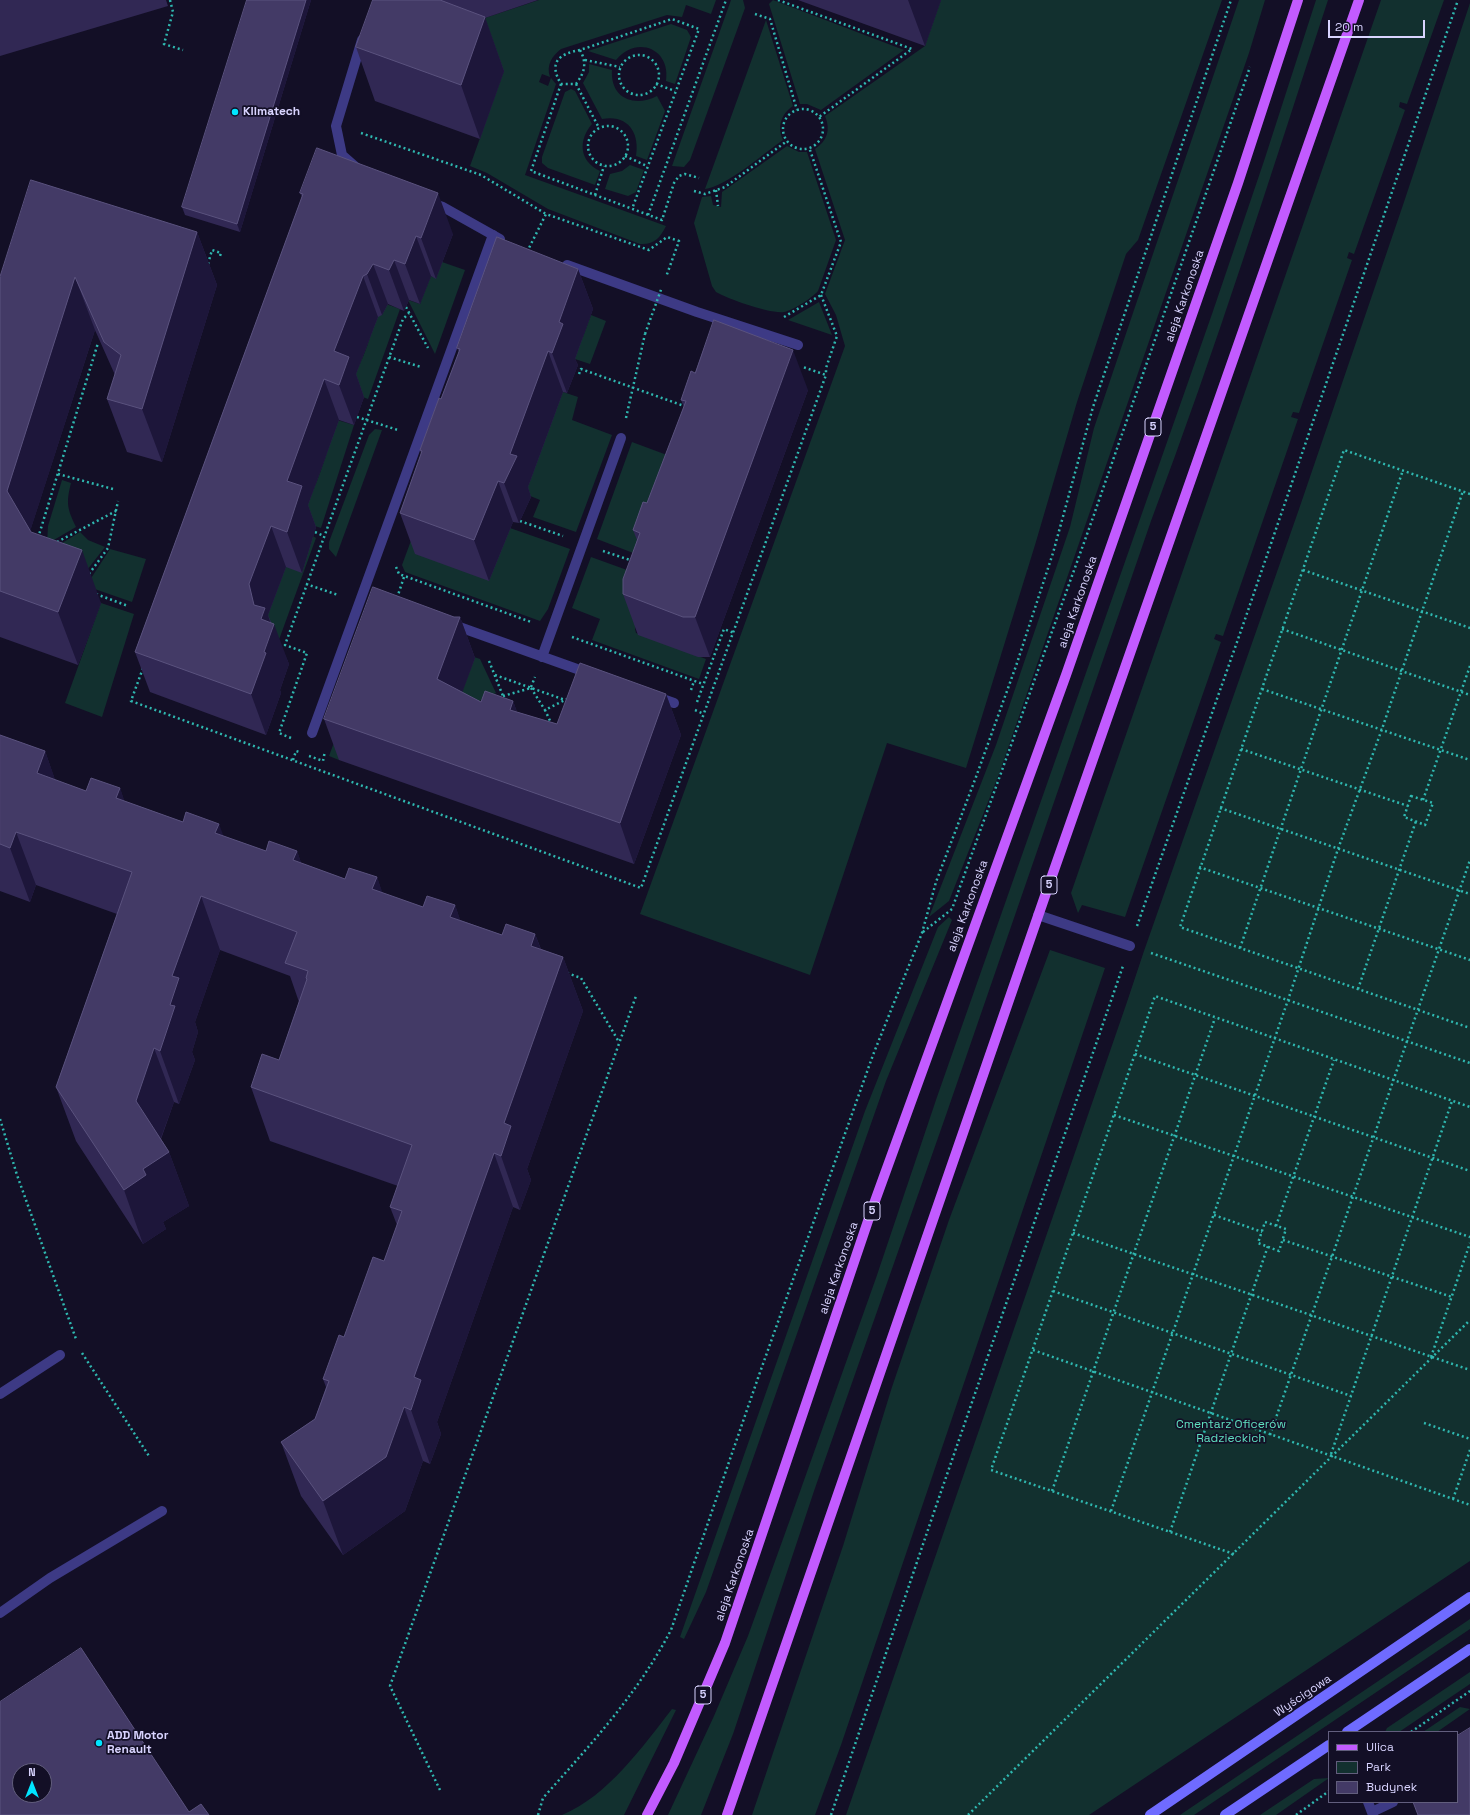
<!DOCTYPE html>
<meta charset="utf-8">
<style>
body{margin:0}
#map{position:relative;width:1470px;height:1815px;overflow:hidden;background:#130f26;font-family:"Space Grotesk",sans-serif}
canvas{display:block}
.legend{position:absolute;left:1328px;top:1731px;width:130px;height:72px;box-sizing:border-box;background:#130f26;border:1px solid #625e7d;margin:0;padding:5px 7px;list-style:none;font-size:12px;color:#d9d4ff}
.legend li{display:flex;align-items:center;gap:8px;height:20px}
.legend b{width:20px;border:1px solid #625e7d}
.north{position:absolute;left:12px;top:1763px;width:40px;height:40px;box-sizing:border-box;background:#130f26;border:1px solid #625e7d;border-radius:50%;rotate:0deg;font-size:11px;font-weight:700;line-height:16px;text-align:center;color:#d9d4ff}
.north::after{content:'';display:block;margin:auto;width:14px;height:18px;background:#00e5ff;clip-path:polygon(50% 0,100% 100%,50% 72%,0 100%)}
.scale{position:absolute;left:1328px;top:20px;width:97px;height:18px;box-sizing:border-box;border:2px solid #d9d4ff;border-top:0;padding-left:5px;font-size:12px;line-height:14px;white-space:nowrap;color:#d9d4ff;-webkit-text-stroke:3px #130f26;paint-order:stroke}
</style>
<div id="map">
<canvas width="1470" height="1815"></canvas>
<ul class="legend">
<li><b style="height:5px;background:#c25bff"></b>Ulica</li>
<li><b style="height:11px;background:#12302f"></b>Park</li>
<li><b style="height:11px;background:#433a66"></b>Budynek</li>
</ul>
<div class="north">N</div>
<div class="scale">20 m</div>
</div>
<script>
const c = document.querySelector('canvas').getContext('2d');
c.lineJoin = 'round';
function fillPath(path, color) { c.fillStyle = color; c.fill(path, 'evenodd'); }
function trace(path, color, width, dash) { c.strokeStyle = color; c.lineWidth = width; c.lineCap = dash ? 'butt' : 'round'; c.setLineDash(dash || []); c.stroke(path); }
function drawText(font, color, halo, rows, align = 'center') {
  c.font = font + ' "Space Grotesk",sans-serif'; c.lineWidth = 3.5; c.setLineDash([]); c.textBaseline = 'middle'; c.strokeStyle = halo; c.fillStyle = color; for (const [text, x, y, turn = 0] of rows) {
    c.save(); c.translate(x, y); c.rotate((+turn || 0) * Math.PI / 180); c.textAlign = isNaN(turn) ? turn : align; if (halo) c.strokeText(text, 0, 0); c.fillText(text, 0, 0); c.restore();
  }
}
fillPath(new Path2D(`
 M 539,0 L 716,0 L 711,14 L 686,5 L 682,17 L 667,15 L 561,49 C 552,56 546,65 550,77 L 542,74 L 539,82 L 548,86 L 551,78 L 556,84 L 525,175 L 666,226 C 660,238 654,245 640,244 L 548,209 L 487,173 L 470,166 L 504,71 L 464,25 Z
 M 731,0 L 743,0 L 745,8 L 690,160 L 684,167 L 672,166 Z
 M 773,0 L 904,50 L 821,110 L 807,104 L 800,104 L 769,4 Z
 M 941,0 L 1222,0 L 1138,240 L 1126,254 L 1077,402 L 1035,545 L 966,768 L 887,743 L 810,975 L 640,914 L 845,346 L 836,315 L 825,294 L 845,240 L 815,149 C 827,141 831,130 825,116 L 925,46 Z
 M 1239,0 L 1265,0 L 1249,53 L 999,774 L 949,901 L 929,917 L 996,745 L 1070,527 L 1094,428 Z
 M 1316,0 L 1328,0 C 1271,174 1216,349 1151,521 L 946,1115 L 814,1491 L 733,1734 L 701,1815 L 668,1815 L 714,1716 L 748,1636 L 792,1514 L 876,1278 L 937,1097 L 1212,314 L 1264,161 Z
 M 1381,0 L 1444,0 L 1407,104 L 1400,102 L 1399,107 L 1405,110 L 1354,254 L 1349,252 L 1347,258 L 1352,260 L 1299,413 L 1293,412 L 1291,417 L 1298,419 L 1223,636 L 1216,634 L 1214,639 L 1221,642 L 1125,917 L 1082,905 L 1078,913 L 1071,893 Z
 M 1470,3 L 1470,1561 L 1089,1815 L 846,1815 L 1127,1002 L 1144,951 L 1298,512 L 1404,202 Z
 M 766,20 L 793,106 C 781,114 777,127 783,140 C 764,153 726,187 705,189 Z
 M 671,24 L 687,30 L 691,37 L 675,84 L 666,81 C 671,48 636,35 616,60 L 588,51 Z
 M 589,64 L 612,70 C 610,98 634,108 657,96 L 665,111 L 647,160 L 636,156 C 640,133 628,114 602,119 L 583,83 L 589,72 Z
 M 571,89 L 575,91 L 592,124 C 578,140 579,161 600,171 L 595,185 L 548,168 L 542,163 L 542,157 L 565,92 Z
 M 787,146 L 799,152 L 807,152 L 836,240 L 818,291 C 812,298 792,311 784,312 C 770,314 728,299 716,292 L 712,286 L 694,223 L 702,197 L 711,196 L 713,205 L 721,207 L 722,192 Z
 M 630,165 L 644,170 L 636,192 L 628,196 L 605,189 L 610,174 L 622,171 Z
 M 442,262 L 465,270 L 435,354 L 408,300 L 420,304 L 431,276 L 436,278 Z
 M 819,302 L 832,335 L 788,320 Z
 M 386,304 L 400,309 L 368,399 L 347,391 C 359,367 371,342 375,316 L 382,315 Z
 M 591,315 L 606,321 L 590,364 L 572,358 L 583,337 Z
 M 493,318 L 502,547 L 510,528 L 570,549 L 548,609 L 540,621 L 405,572 L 402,565 Z
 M 560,391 L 578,397 L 572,420 L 612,435 L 576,532 L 533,517 L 540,500 L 523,493 Z
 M 337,420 L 354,425 L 321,528 L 299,521 C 316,489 327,454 337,420 Z
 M 375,429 L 382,430 L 336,557 L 329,549 L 329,542 L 369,435 Z
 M 632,442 L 675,458 L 641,556 L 597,539 Z
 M 62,480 L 71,483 C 66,503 67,508 76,527 L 47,544 L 48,526 Z
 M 80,532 L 88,540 L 105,547 L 77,583 L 49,551 Z
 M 313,536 L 316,538 L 276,648 L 267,616 L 282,577 L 288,551 Z
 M 110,549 L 146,559 L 132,602 L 86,586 Z
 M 591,557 L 652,579 L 635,629 L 636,633 L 706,659 L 699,679 L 592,640 L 600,619 L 572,608 Z
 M 101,603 L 134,614 L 102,717 L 65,703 Z
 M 387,627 L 480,659 L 496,693 L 450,715 L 462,685 L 464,686 L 472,665 L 471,659 L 388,628 L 339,760 L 329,756 L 375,632 Z
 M 949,917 L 952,920 L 886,1081 L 706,1592 L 684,1639 L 680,1637 L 865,1111 L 938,927 Z
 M 1050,950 L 1105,968 L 841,1745 L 815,1815 L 752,1815 L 843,1546 L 892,1387 L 949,1220 Z
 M 1470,1619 L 1470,1629 L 1194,1815 L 1180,1815 Z
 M 1470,1672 L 1470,1684 L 1399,1732 L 1385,1732 L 1387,1728 Z
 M 1460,1707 L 1470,1709 L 1437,1732 L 1423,1732 Z
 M 672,1709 L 676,1710 L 624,1815 L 562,1815 C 608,1796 643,1746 672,1709 Z
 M 1329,1778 L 1276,1815 L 1260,1815 L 1314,1779 Z`), '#12302f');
trace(new Path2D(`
 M 170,0 L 173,12 L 164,44 L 183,50
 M 778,0 L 912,49 L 819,117
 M 755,14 L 770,19 L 797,110
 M 580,50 C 587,63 585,72 576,84 L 561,84 C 548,62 559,54 580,50 L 672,19 L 699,29 L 632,209
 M619 75a20 20 0 1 1 40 0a20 20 0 1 1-40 0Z
 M 585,60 L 620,67
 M 561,84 L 531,171 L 662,220 L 674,183 L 679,176 L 685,174 L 699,178
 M 576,84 L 599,128
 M 656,84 L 675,91
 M783 129a20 20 0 1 1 40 0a20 20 0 1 1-40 0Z
 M588 146a20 20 0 1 1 40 0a20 20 0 1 1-40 0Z
 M 361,133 L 481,175 L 546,214
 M 625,156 L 647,166
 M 716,190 L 718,206
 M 694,191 L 705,194 L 725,187 L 787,141
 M 595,195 L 604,166
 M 648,215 L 726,0
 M 527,252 L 546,214 L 649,250 L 667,237 L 679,241 L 666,277
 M 208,264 L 212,250 L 221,253 L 220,256
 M 821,295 L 837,336 L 826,368 L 826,375
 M 406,307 L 428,348
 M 784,317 L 821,295 L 841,242 L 809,147
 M 389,357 L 421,367
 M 579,374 L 581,369 L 687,407
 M 357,417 L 398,430
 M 626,418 L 645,334
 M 58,474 L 113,489
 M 1470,494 L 1344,450 L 1180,927 L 1470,1028
 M 520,521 L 563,536
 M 315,532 L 324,536
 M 38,538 L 98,343
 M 57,542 L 116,511
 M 603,551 L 633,561
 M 396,567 L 399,574 L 531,622
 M 1303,570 L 1470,628
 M 89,574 L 108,548 L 118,501
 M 306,584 L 338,595
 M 96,594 L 128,606
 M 397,598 L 404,577
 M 1282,629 L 1470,695
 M 572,637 L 703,684
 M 489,661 L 503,696 L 500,698
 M 143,668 L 131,701 L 641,888 L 826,375 L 803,367
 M 495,675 L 565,700
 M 531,687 L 535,677
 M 531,688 L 545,710
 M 1262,689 L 1470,760
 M 691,690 L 694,681
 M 503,696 L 531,688
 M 697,702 L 724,629 L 734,633
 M 695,710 L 704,714
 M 552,725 L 545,710 L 567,699
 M 291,738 L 279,733 L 307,653 L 285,645 L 403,319 L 409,313
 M 1241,749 L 1408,806
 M 309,756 L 323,761 L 325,751
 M 293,760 L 296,751 L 299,752
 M 1411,796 L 1433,803 L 1425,825 L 1404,817 Z
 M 1423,800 L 1470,666
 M 1220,808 L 1470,894
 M 1199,867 L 1470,960
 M 1137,926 L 1243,625 L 1458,0
 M 923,932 L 952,909 L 1090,526 L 1250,67
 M 1240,948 L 1403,470
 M 1151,953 L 1470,1063
 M 567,973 L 581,978 L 619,1042
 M 1358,989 L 1416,821
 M 1135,1054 L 1470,1171
 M 1114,1115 L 1470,1237
 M 0,1119 L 17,1175 L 76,1339
 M 1214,1215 L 1262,1232
 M 1265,1222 L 1286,1229 L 1279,1251 L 1258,1243 Z
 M 1276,1226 L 1334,1060
 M 1073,1233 L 1470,1370
 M 1283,1240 L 1452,1297
 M 1053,1291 L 1351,1396
 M 1033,1350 L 1470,1505
 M 82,1353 L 149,1456
 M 1431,1357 L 1470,1243
 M 1424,1423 L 1470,1439
 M 1270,1435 L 1470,860
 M 1331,1454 L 1452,1101
 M 1052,1491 L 1215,1018
 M 1453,1499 L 1470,1450
 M 1111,1511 L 1288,1000 L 1338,849 L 1382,729 L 1463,491
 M 1170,1532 L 1268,1246
 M 1234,1554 L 991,1470 L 1155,996 L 1470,1107
 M 1411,1732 L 1470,1691
 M 440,1790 L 390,1686 L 636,996
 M 538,1815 L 543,1798 C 591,1744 637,1695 671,1630 L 758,1378 L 873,1055 L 922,933 L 936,882 L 976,777 L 1016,666 L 1053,553 L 1093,407 L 1231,0
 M 831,1815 L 934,1512 L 1123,966
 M 968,1815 L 1470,1320
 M 1296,1815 L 1329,1791`), '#2fb8b0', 2.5, [2, 3]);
trace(new Path2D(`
 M 358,169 L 342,155 L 336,126 L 362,40
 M 431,203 L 443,207 L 500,239
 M 567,265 L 697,312 L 798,345
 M 1038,915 L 1130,946
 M 0,1394 L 60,1355
 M 0,1613 L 50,1578 L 162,1511
 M 1368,1802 L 1373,1815
 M 1372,1812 L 1393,1802`), '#3d3a85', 10);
trace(new Path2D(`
 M 451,624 L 591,674
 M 542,657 L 621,438
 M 657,697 L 674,703
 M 312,733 L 493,235`), '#3d3a85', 10);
trace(new Path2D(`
 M 1347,1732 L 1470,1649
 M 1150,1815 L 1470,1597
 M 1225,1815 L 1329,1745`), '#6f6bff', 10);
trace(new Path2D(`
 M 647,1815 L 674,1763 L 725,1643 L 871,1212 L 1066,675 L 1238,183 L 1298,0
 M 727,1815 L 1046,893 L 1359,0`), '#c25bff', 10);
trace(new Path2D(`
 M 645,334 L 662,287`), '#2fb8b0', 2.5, [2, 3]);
fillPath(new Path2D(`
 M 0,0 L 166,0 L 168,6 L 0,56 Z
 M 247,0 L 311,0 L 240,232 L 185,215 L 182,207 Z
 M 373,0 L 538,0 L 485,18 L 504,71 L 480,139 L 375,101 L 356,47 Z
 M 798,0 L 941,0 L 925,46 Z
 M 300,193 L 453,234 L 436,279 L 431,276 L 420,304 L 409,300 L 404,311 L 388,304 L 382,315 L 378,317 L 356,374 L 364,397 L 354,425 L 339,420 L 308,505 L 316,527 L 302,573 L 286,567 L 268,615 L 289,664 L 280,690 L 281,693 L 266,735 L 150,692 L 135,652 L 302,197 Z
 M 197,232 L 217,285 L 162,462 L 127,452 L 107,399 L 115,375 L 95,330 L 30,531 L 101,603 L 78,665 L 0,637 L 0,277 Z
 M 578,269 L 593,309 L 575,359 L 578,365 L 567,393 L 563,392 L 528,487 L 531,497 L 519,523 L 513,522 L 489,581 L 415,554 L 400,513 L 421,454 L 420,450 L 441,399 L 459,352 L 457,348 Z
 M 695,373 L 808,390 L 710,657 L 698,657 L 638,635 L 623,594 L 637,540 L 633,530 L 647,503 L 684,407 L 681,400 Z
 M 454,617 L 460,617 L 475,658 L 462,692 L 481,702 L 513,701 L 517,712 L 557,724 L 666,694 L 681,735 L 634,864 L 339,760 L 324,719 Z
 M 0,735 L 45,751 L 55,780 L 86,791 L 120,788 L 124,801 L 223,836 L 266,851 L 297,851 L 301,863 L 345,879 L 377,877 L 382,893 L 423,907 L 455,905 L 460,920 L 502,935 L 535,934 L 541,949 L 563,957 L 583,1011 L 527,1169 L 531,1180 L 520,1210 L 513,1207 L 437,1422 L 441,1434 L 430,1464 L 423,1461 L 405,1511 L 343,1555 L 301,1496 L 281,1442 L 315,1419 L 326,1387 L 323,1379 L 384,1261 L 397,1225 L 390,1207 L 398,1186 L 270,1141 L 251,1087 L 279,1060 L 299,1002 L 290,976 L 220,950 L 195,1022 L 198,1032 L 192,1052 L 195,1060 L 179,1104 L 174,1102 L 161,1139 L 169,1152 L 189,1206 L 163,1222 L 166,1229 L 143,1244 L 76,1141 L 56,1087 L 117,914 L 36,885 L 30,902 L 0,891 Z
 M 1413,1802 L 1457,1802 L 1470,1815 L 1418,1815 Z`), '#312854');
fillPath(new Path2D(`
 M 306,0 L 311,0 L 240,232 L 237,224 Z
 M 908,0 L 941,0 L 925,46 Z
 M 485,17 L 504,71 L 480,139 L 461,85 Z
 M 438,193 L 453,234 L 436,279 L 421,238 Z
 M 197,232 L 217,285 L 162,462 L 142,409 Z
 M 416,236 L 431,276 L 420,304 L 405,264 Z
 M 394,260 L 409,300 L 404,311 L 389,270 Z
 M 373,264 L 388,304 L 382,315 L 367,274 Z
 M 578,269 L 593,309 L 575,359 L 578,365 L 567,393 L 552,353 L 559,322 Z
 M 363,276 L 378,317 L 356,374 L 364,397 L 354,425 L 339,385 L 334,351 Z
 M 75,277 L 95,330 L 26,544 L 7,491 Z
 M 793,350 L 808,390 L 710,657 L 695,617 Z
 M 548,351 L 563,392 L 528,487 L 531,497 L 519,523 L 504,483 L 510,454 Z
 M 324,379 L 339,420 L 308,505 L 316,527 L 302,573 L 287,532 L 287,481 Z
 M 498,481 L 513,522 L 489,581 L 474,540 Z
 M 271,526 L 286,567 L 268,615 L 272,628 L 274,624 L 289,664 L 280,690 L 281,693 L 266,735 L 251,694 L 264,652 L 249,584 Z
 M 82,550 L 101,603 L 78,665 L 58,612 Z
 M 460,617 L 475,658 L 452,720 L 437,679 Z
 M 666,694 L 681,735 L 634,864 L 620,823 Z
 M 513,701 L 528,742 L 510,710 Z
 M 45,751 L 64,805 L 37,773 Z
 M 120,788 L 139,842 L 116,798 Z
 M 219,824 L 239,877 L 215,833 Z
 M 16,832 L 36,885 L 30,902 L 10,848 Z
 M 297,851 L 316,905 L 293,860 Z
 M 377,877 L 396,931 L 372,889 Z
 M 201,896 L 220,950 L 195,1022 L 198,1032 L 192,1052 L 195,1060 L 179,1104 L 160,1051 L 170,1005 L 172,976 Z
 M 455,905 L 474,959 L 450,917 Z
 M 535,934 L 554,984 L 563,957 L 583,1011 L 527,1169 L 531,1180 L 520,1210 L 501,1156 L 504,1123 L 531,946 Z
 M 154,1048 L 174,1102 L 155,1154 L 136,1101 Z
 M 169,1152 L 189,1206 L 163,1222 L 166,1229 L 143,1244 L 124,1190 L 143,1169 Z
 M 494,1153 L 513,1207 L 437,1422 L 441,1434 L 430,1464 L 411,1410 L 414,1377 Z
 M 404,1407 L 423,1461 L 405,1511 L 343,1555 L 323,1501 Z`), '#1d163a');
const building = new Path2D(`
 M 247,0 L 306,0 L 237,224 L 182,207 Z
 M 373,0 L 440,0 L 485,17 L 461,85 L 356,47 Z
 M 317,148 L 438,193 L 421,238 L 416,236 L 405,264 L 394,260 L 389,270 L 373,264 L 367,274 L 363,276 L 334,351 L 349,357 L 339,385 L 324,379 L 287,481 L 302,486 L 287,532 L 271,526 L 249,584 L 254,605 L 265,608 L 261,619 L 274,624 L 264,652 L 266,653 L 251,694 L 135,652 L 303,194 L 300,193 Z
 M 31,180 L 197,232 L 142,409 L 107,399 L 121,355 L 104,342 L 75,277 L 7,491 L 31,532 L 82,550 L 58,612 L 0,591 L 0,277 Z
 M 497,237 L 578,269 L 559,322 L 563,324 L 552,353 L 548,351 L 510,454 L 517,456 L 504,483 L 498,481 L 474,540 L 400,513 L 422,451 L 420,450 L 439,398 L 441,399 L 460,349 L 457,348 Z
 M 714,320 L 793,350 L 695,617 L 683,617 L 623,594 L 623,579 L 640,533 L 633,530 L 643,502 L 647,503 L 686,401 L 681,400 L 691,371 L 695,373 Z
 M 373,587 L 454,617 L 460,617 L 437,679 L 481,702 L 485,691 L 513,701 L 510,710 L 557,724 L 580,663 L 666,694 L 620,823 L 324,719 Z
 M 0,735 L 45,751 L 37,773 L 86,791 L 91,778 L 120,788 L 116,798 L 183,822 L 186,812 L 219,824 L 215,833 L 266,851 L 269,841 L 297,851 L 293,860 L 345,879 L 349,868 L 377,877 L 372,889 L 423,907 L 427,896 L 455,905 L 450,917 L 502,935 L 506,924 L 535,934 L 531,946 L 563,957 L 504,1123 L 511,1126 L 501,1156 L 494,1153 L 414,1377 L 421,1380 L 411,1410 L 404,1407 L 386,1457 L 323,1501 L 281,1442 L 315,1419 L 329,1381 L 323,1379 L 339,1335 L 344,1337 L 373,1257 L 384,1261 L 402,1211 L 390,1207 L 412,1145 L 251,1087 L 262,1054 L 279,1060 L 307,979 L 306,978 L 308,971 L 285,963 L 297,932 L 201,896 L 172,976 L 179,978 L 170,1005 L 175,1006 L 160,1051 L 154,1048 L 136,1101 L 169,1152 L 143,1169 L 146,1175 L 124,1190 L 56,1087 L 132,872 L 16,832 L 10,848 L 0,844 Z
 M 81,1648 L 189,1812 L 201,1804 L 209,1815 L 0,1815 L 0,1702 ZM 20,1771 L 44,1771 L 44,1795 L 20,1795 Z
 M 1470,1728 L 1470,1815 L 1418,1815 L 1413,1802 L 1457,1802 L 1457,1736 Z`);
fillPath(building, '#433a66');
trace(building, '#5a527e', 1);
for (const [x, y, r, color] of [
 [235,112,4,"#00e5ff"],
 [99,1743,4,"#00e5ff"]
]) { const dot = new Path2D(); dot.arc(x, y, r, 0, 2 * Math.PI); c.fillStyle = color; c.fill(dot); trace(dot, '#130f26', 1.5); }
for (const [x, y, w] of [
 [1153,427,16],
 [1049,885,16],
 [872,1211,16],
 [703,1695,16]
]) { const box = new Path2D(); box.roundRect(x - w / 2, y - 9, w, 18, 3); c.fillStyle = '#130f26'; c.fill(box); trace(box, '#d9d4ff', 1); }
drawText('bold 11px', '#d9d4ff', null, [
 ["5",1153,427],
 ["5",1049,885],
 ["5",872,1211],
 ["5",703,1695]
]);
drawText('bold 12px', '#d9d4ff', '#130f26', [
 ["Klimatech",243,112],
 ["ADD Motor",107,1736],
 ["Renault",107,1750]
], 'left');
drawText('12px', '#d9d4ff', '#130f26', [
 ["aleja Karkonoska",1185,296,-71],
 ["aleja Karkonoska",1078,602,-71],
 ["aleja Karkonoska",968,906,-70],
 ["aleja Karkonoska",839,1268,-71],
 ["aleja Karkonoska",735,1575,-71],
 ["Wyścigowa",1303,1696,-34]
]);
drawText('12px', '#5fe0c0', '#130f26', [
 ["Cmentarz Oficerów",1231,1425],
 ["Radzieckich",1231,1439]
]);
</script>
